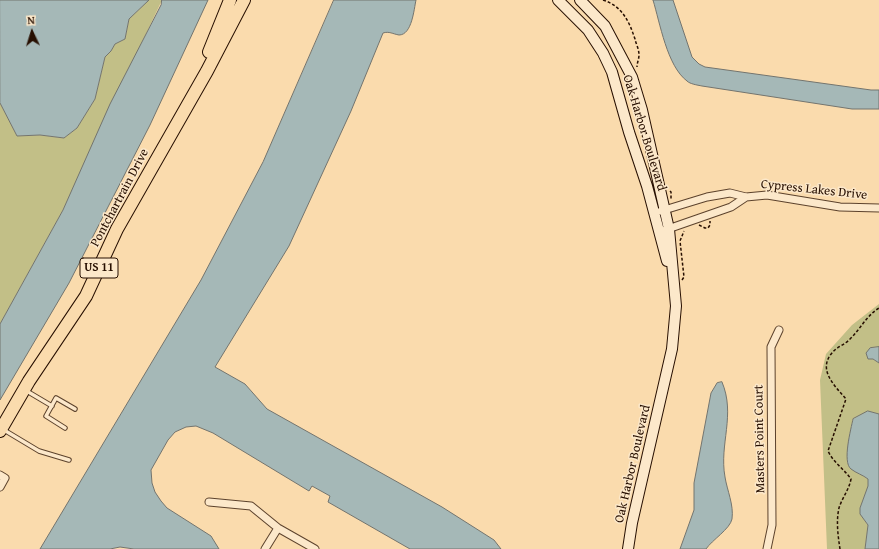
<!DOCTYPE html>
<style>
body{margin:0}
#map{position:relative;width:879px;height:549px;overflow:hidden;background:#fadbad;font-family:"Gentium Book Plus",serif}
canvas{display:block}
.north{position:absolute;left:12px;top:12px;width:40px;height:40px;-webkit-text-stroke:3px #fce8ca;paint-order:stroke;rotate:356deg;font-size:11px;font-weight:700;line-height:16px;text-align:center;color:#270f01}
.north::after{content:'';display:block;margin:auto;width:14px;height:18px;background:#270f01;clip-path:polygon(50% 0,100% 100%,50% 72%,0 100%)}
</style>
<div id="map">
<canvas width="879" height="549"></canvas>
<div class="north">N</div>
</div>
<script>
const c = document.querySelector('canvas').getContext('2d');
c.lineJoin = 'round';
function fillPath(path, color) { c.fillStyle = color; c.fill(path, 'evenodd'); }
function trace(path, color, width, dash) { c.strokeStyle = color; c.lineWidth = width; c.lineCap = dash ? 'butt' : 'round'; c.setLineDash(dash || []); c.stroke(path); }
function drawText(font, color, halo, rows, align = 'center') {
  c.font = font + ' "Gentium Book Plus",serif'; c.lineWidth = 3; c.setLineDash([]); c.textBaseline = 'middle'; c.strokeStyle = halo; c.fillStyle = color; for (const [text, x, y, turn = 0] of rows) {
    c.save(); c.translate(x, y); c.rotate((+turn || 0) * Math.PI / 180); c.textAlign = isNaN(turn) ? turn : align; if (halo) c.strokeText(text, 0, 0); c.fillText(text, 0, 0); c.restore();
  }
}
fillPath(new Path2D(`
 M 149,0 L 162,0 L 63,210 L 0,324 L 0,103 L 17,136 L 40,135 L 64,138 L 77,128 L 95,99 L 105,57 L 111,51 L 115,44 L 125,39 L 129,19 Z
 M 879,304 L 879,347 L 870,348 L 873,359 L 879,363 L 879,414 L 868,412 L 853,419 L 848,449 L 848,465 L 868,479 L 869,486 L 860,508 L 865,521 L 868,525 L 865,549 L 827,549 L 820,380 L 826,354 L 852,325 Z`), '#c2bf87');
const water = new Path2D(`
 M 0,0 L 149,0 L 129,19 L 125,39 L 115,44 L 111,51 L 105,57 L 95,99 L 77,128 L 64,138 L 40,135 L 17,136 L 0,103 Z
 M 162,0 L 208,0 L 150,125 L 69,283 L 0,400 L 0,324 L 63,210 L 110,104 L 161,5 Z
 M 334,0 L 416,0 C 414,9 412,35 399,35 C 393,34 389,31 383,33 L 351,111 L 289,246 L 215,367 L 245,384 L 267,409 L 442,507 L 494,540 L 501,549 L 410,549 L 328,502 L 330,496 L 312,486 L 309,491 L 213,433 L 196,426 L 186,427 L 175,432 L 168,440 L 151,470 L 152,483 L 155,492 L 161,501 L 167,508 L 211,536 L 219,549 L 134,549 L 120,547 L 110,549 L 40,549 L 201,280 L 263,162 Z
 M 653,0 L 673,0 L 692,57 L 699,64 L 705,67 L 871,90 L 879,90 L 879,109 L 852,109 L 702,86 C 697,85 690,84 687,81 C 667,66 660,23 653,0 Z
 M 879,347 L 879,363 L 873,359 L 868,359 L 866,353 L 870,348 Z
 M 722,382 C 736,415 719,444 725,477 C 727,490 734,505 732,519 C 730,529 712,540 706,549 L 680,549 L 694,510 L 694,483 L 711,393 L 717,383 Z
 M 868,411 L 879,414 L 879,549 L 865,549 L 868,525 L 860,514 L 860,508 L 868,486 L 868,479 C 863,475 856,473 851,469 C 842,462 851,429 853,419 Z`);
fillPath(water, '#a5b8b7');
trace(water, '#73746e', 1);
const lane = new Path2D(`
 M 25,390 L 52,406
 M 65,428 L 46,416 L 56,398 L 75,409
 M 4,430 L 39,451 L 69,460`);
const street = new Path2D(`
 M 661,211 L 707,197 L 730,193 L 746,197 L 767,195 L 840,207 L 879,208
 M 665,230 L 731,207 L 746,197
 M 0,475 L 5,478 L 0,487
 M 209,502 L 251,506 L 278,528 L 315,549
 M 265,549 L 278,528
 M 767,549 L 772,525 L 771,347 L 779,330`);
const secondary = new Path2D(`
 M 558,0 L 588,30 L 603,53 L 612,72 L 629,132 L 647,186 L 667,261
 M 580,0 L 605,26 L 632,77 L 642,110 L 669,229 L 676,306 L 672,349 L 632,523 L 628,549`);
const primary = new Path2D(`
 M 209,52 L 230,0
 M 0,431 L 29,381 L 86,296 L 117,229 L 207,71 L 244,0`);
trace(lane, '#5c422c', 5.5);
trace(street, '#5c422c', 9);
trace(secondary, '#270f01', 12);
trace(primary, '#270f01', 14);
trace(new Path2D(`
 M 603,0 C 622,6 629,21 635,39 C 636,44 639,49 639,55 C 639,59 637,63 637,67
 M 670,191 L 671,192 L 671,200
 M 699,225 L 705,228 L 708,228 L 710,225 L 710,221
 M 682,280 L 684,277 L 680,241 L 684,231
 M 840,549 C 838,536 836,521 839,508 C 842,498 849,490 851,479 C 844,469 833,462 828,451 L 846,399 C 833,384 815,367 836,349 C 840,346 845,344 849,340 C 860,330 866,316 879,308`), '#270f01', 1.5, [3, 2]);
trace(lane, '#fce8ca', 3.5);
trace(street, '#fce8ca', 7);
trace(secondary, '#fce8ca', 10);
trace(primary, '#fadbad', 12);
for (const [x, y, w] of [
 [99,268,38]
]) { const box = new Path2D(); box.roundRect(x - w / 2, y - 10, w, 20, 3); c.fillStyle = '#fce8ca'; c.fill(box); trace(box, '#270f01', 1); }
drawText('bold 12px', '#270f01', null, [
 ["US 11",99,268]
]);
drawText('13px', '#270f01', '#fce8ca', [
 ["Oak Harbor Boulevard",644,133,73],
 ["Cypress Lakes Drive",814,190,6],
 ["Pontchartrain Drive",120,198,-62],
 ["Masters Point Court",760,439,-91],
 ["Oak Harbor Boulevard",633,464,-77]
]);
</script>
